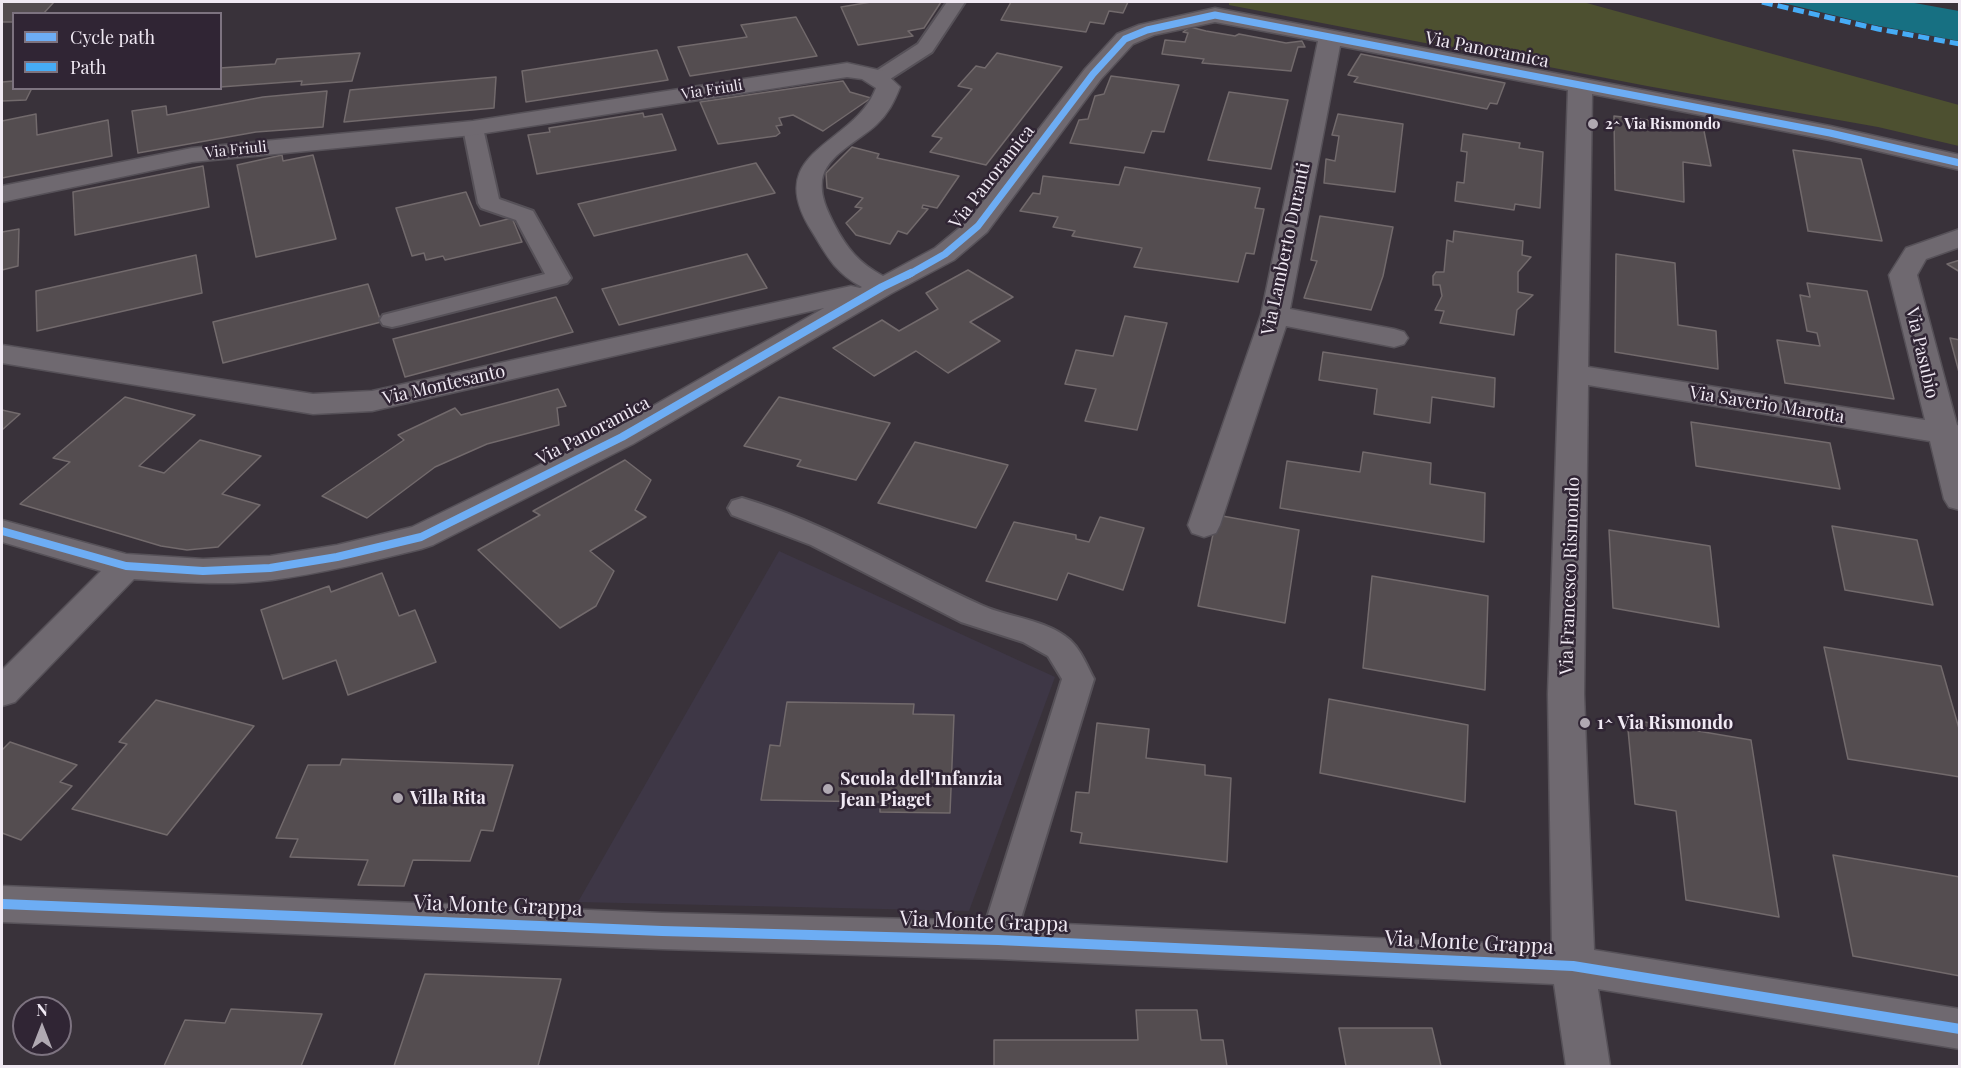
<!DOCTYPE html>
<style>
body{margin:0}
#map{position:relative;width:1961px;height:1068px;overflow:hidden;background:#39323a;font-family:"Playfair Display",serif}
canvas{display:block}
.frame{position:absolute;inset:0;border:3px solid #f0e9f3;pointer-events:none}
.legend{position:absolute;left:12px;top:12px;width:210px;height:78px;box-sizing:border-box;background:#302534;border:2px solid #7d7380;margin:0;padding:8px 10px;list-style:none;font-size:18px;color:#f0e9f3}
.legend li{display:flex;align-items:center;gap:12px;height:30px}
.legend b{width:30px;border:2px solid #7d7380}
.north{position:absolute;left:12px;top:996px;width:60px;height:60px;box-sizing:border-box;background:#302534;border:2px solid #7d7380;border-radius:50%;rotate:0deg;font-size:16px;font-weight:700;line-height:24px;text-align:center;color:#f0e9f3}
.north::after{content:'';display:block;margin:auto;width:21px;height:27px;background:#b0a9b2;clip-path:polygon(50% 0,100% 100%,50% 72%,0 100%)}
</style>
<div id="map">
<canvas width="1961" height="1068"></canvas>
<div class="frame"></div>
<ul class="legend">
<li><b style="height:8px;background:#6dadf4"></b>Cycle path</li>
<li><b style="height:8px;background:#46acf6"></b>Path</li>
</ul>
<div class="north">N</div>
</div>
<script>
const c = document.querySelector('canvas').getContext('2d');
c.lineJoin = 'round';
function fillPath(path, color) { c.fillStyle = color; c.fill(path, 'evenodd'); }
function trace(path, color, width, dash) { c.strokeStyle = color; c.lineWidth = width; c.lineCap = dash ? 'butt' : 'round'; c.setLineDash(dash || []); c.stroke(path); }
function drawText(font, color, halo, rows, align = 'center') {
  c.font = font + ' "Playfair Display",serif'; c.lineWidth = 5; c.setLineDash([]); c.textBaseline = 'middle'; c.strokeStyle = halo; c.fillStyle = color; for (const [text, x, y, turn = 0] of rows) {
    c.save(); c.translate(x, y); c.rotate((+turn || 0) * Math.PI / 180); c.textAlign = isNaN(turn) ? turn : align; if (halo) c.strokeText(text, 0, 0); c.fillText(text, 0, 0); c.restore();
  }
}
fillPath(new Path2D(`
 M 779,551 L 1055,677 L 969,911 L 578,902 Z`), '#3e3746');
fillPath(new Path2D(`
 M 1229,2 L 1583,2 L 1959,105 L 1959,146 L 1878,127 L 1647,86 L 1229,5 Z`), '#4d5030');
fillPath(new Path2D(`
 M 1779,2 L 1909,2 L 1959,11 L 1959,41 L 1874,25 Z`), '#177082');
const building = new Path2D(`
 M 2,2 L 54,2 L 43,14 L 14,14 L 14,22 L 2,22 Z
 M 871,2 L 941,2 L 924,28 L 908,31 L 913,36 L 858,45 L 841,7 Z
 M 1011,2 L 1128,2 L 1123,13 L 1109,11 L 1104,24 L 1090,22 L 1086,32 L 1001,20 Z
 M 796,17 L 817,56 L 690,76 L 678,47 L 747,37 L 741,25 Z
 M 1190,27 L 1206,31 L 1235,36 L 1239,34 L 1286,43 L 1302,41 L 1305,47 L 1298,47 L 1291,71 L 1202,63 L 1204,59 L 1162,54 L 1165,40 L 1185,42 L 1188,33 L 1183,32 Z
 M 657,50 L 668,80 L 526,102 L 522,71 Z
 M 360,53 L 352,81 L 301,85 L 302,81 L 220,87 L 220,68 L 275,64 L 277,59 Z
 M 997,53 L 1062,67 L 986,165 L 930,152 L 942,138 L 932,136 L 972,89 L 958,86 L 976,66 L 985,68 Z
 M 1361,54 L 1505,83 L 1497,104 L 1490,103 L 1487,109 L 1354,82 L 1358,77 L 1348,75 Z
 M 1111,76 L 1179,85 L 1164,132 L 1152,131 L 1144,153 L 1070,143 L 1079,120 L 1088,119 L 1095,96 L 1104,94 Z
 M 496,77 L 494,108 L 344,122 L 350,90 Z
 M 14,81 L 14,88 L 32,88 L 26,100 L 2,101 L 2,82 Z
 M 843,81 L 850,92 L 871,98 L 823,131 L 793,115 L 779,118 L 782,125 L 776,126 L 780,133 L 776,136 L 718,144 L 700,102 Z
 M 327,91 L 323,127 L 256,132 L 138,153 L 132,111 L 166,106 L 167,115 L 263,97 Z
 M 1229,92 L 1288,100 L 1271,169 L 1208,160 Z
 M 643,113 L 644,117 L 662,114 L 676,150 L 537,174 L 528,135 L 550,132 L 549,128 Z
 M 36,114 L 37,135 L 108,120 L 112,156 L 2,178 L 2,121 Z
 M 1338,114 L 1403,124 L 1395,192 L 1324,183 L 1326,159 L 1335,161 L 1339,136 L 1332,135 Z
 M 1614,116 L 1683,124 L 1682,128 L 1704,131 L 1711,166 L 1683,162 L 1684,202 L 1615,190 Z
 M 1463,134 L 1520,143 L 1519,148 L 1543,152 L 1540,208 L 1515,204 L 1514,210 L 1455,201 L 1457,182 L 1464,183 L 1467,152 L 1461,151 Z
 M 852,147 L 879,154 L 877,158 L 959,176 L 937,208 L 923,205 L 922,208 L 928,209 L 907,234 L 898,231 L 890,244 L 856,235 L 846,223 L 862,208 L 855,207 L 863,198 L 827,188 L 826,173 Z
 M 1793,150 L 1861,159 L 1882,241 L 1808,231 Z
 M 282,155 L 283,161 L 313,155 L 336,239 L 256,257 L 237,165 Z
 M 756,163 L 775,193 L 594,236 L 578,204 Z
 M 203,166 L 209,207 L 75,235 L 73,192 Z
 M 1125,167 L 1260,188 L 1255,208 L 1264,209 L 1254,254 L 1246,253 L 1238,282 L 1134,267 L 1142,248 L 1072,236 L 1075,231 L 1053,227 L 1058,217 L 1020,211 L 1033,193 L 1040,194 L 1043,176 L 1119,185 Z
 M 466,192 L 480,226 L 512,218 L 522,242 L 445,260 L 443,256 L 426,260 L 424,253 L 412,256 L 396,208 Z
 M 1320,216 L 1393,227 L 1383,276 L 1371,310 L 1304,298 L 1317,261 L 1311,260 Z
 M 19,229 L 18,266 L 2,270 L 2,232 Z
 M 1454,231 L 1523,241 L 1522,255 L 1531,257 L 1518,272 L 1518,292 L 1533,295 L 1517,310 L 1514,335 L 1440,323 L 1444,311 L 1435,310 L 1442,296 L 1440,285 L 1433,285 L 1433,276 L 1436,272 L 1444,272 L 1447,240 L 1453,242 Z
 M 747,254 L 767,288 L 619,325 L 602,289 Z
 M 1616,254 L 1675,263 L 1678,325 L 1716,331 L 1718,369 L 1615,352 Z
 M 196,255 L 202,293 L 37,331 L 36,291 Z
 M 1960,260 L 1960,272 L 1947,264 Z
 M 968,270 L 1013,297 L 970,322 L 1000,341 L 948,373 L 916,351 L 874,376 L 833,348 L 882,320 L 899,331 L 938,309 L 926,293 Z
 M 1807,283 L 1867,291 L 1894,399 L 1785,383 L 1777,340 L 1820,346 L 1817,333 L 1807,331 L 1800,295 L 1810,297 Z
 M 368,284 L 381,322 L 223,363 L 213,322 Z
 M 556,297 L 573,332 L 405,377 L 393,339 Z
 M 1125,316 L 1167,323 L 1137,430 L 1085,421 L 1096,389 L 1065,384 L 1076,350 L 1113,356 Z
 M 1950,338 L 1960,340 L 1960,376 Z
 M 1323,352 L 1495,378 L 1494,407 L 1432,397 L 1430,423 L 1374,414 L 1377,389 L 1319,380 Z
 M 558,389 L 566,406 L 557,408 L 559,425 L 487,444 L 435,467 L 367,518 L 322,496 L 404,440 L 398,435 L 455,408 L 461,415 Z
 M 125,397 L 195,415 L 139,466 L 164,473 L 200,440 L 261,456 L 222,494 L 260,505 L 218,547 L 187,550 L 161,546 L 20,504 L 70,462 L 53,458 Z
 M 779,397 L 890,423 L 856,480 L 797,466 L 801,460 L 744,446 Z
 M 2,410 L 20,414 L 2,430 Z
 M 1691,422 L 1830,443 L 1840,489 L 1696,466 Z
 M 915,442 L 1008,465 L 976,528 L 878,503 Z
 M 1363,452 L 1431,463 L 1430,484 L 1485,493 L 1484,542 L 1280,508 L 1287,461 L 1360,472 Z
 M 625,460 L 651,480 L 635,510 L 646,517 L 590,551 L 614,571 L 596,606 L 560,628 L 478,550 L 540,515 L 533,511 Z
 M 1217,515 L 1299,530 L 1285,623 L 1198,606 Z
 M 1100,517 L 1144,528 L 1123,590 L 1068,573 L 1057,600 L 986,581 L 1014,522 L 1076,535 L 1076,539 L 1089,542 Z
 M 1832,526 L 1917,540 L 1933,605 L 1845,590 Z
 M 1609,530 L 1710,546 L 1719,627 L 1613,608 Z
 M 382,573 L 399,616 L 415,610 L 436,662 L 348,695 L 336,660 L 283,679 L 261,610 L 329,586 L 331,592 Z
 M 1372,576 L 1488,596 L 1485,690 L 1363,668 Z
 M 1824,647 L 1941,666 L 1960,732 L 1960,777 L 1848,759 Z
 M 1329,699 L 1468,725 L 1465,802 L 1320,773 Z
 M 156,700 L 254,726 L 167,835 L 72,809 L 127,744 L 119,742 Z
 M 787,702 L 914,704 L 913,714 L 954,715 L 950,813 L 880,812 L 880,802 L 761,800 L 770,745 L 780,746 Z
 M 1627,719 L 1751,740 L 1779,917 L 1686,900 L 1676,811 L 1635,804 Z
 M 1097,723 L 1149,729 L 1146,758 L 1205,765 L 1205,775 L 1231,778 L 1227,862 L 1080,843 L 1082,833 L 1071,831 L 1076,792 L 1089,793 Z
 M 10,742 L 77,765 L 60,782 L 72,786 L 21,840 L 2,833 L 2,750 Z
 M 342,759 L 513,765 L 493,831 L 481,830 L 470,861 L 413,860 L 404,886 L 358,885 L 368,860 L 290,857 L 298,839 L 276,838 L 308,765 L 340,765 Z
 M 1833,855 L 1960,877 L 1960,976 L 1853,956 Z
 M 425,974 L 561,979 L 538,1066 L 394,1066 Z
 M 231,1009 L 322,1014 L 301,1066 L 164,1066 L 185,1020 L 225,1023 Z
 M 1136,1010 L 1197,1010 L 1201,1040 L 1223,1040 L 1227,1066 L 994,1066 L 994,1040 L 1138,1040 Z
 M 1339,1028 L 1432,1028 L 1441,1066 L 1346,1066 Z`);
fillPath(building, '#544d50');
trace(building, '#726a6c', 1.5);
const service = new Path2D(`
 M 947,2 L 965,2 L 932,52 L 887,81 L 873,81 L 870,77 L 873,73 L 918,44 Z
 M 473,122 L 480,124 L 483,128 L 499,199 L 533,211 L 571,278 L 567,283 L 401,325 L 392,327 L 383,325 L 380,320 L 383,315 L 545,274 L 516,220 L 481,208 L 478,203 L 463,128 L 466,124 Z
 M 742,498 C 827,523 901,569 981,605 C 1009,618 1046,619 1070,640 C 1081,650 1087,666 1094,679 L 1011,951 L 998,956 L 985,951 L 980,940 L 1062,679 L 1048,656 L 1023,642 L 961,622 L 811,545 L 732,515 L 728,508 L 732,501 Z`);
const minor = new Path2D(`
 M 1215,8 L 1830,126 L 1960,155 L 1960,170 L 1830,140 L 1592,94 L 1588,367 L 1925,420 L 1889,275 L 1906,248 L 1960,229 L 1960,247 L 1926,259 L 1917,275 L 1957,425 L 1960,426 L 1960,510 L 1949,507 L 1944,499 L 1930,441 L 1588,385 L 1584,694 L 1594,950 L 1960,1009 L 1960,1049 L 1598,989 L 1610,1066 L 1566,1066 L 1554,984 L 998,959 L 662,949 L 2,922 L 2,886 L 662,913 L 998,921 L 1552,946 L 1548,694 L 1568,90 L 1340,46 L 1290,309 L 1394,329 L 1404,332 L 1408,338 L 1404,344 L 1394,347 L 1286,326 L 1220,525 L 1216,533 L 1204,537 L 1192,533 L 1188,525 L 1261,315 L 1318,41 L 1215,22 L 1154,35 L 1133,44 L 1101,79 L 987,232 L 954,260 L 892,293 L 633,444 L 433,545 L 421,549 C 372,561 323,573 272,580 C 226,586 180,582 134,579 L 15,702 L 2,706 L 2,670 L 101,571 L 2,542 L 2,520 L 126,554 L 203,559 L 270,556 L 337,545 L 412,527 L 611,430 L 824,308 L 372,411 L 313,414 L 2,363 L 2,345 L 313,394 L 372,391 L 851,286 L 860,288 L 862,287 C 836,273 828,258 813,233 C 759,149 854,147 876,88 L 862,79 L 847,77 L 473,135 L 192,162 L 2,202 L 2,186 L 192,148 L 473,121 L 847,63 L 883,71 L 900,87 C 894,102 888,114 876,125 C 859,141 826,155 822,180 C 820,196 827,210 834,224 C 847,249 859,263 883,276 L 935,248 L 969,220 L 1085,69 L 1117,34 L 1139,25 Z`);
trace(service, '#565158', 4);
trace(minor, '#565158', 3);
fillPath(service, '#6f6970');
fillPath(minor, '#6f6970');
trace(new Path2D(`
 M 1762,2 L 1878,29 L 1960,44`), '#46acf6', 5, [11, 5]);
trace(new Path2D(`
 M 908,275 L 945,254 L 978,226 L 1093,74 L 1125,39 L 1147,30 L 1215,15 L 1830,133 L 1960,163`), '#6dadf4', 7);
trace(new Path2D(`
 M 2,531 L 126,566 L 203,571 L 270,568 L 337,557 L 421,537 L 622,437 L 882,287 L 911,273`), '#6dadf4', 8);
trace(new Path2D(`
 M 2,904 L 662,931 L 998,940 L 1573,966 L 1960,1029`), '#6dadf4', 10);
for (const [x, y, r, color] of [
 [1593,124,6,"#b0a9b2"],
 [1585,723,6,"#b0a9b2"],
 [828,789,6,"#b0a9b2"],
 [398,798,6,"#b0a9b2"]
]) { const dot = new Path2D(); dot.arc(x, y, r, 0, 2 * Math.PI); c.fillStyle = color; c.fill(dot); trace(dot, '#302534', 2); }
drawText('15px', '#f0e9f3', '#302534', [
 ["Via Friuli",712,90,-9],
 ["Via Friuli",236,150,-6]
]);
drawText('bold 15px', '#f0e9f3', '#302534', [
 ["2^ Via Rismondo",1605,124]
], 'left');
drawText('18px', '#f0e9f3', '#302534', [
 ["Via Panoramica",1487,50,11],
 ["Via Panoramica",992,177,-52],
 ["Via Lamberto Duranti",1286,249,-78],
 ["Via Pasubio",1922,353,77],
 ["Via Montesanto",444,385,-13],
 ["Via Saverio Marotta",1767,405,9],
 ["Via Panoramica",593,431,-28],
 ["Via Francesco Rismondo",1570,576,-88]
]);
drawText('bold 18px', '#f0e9f3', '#302534', [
 ["1^ Via Rismondo",1597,723],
 ["Scuola dell'Infanzia",840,779],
 ["Jean Piaget",840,800],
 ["Villa Rita",410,798]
], 'left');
drawText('21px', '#f0e9f3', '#302534', [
 ["Via Monte Grappa",498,906,2],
 ["Via Monte Grappa",984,922,2],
 ["Via Monte Grappa",1469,943,3]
]);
</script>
